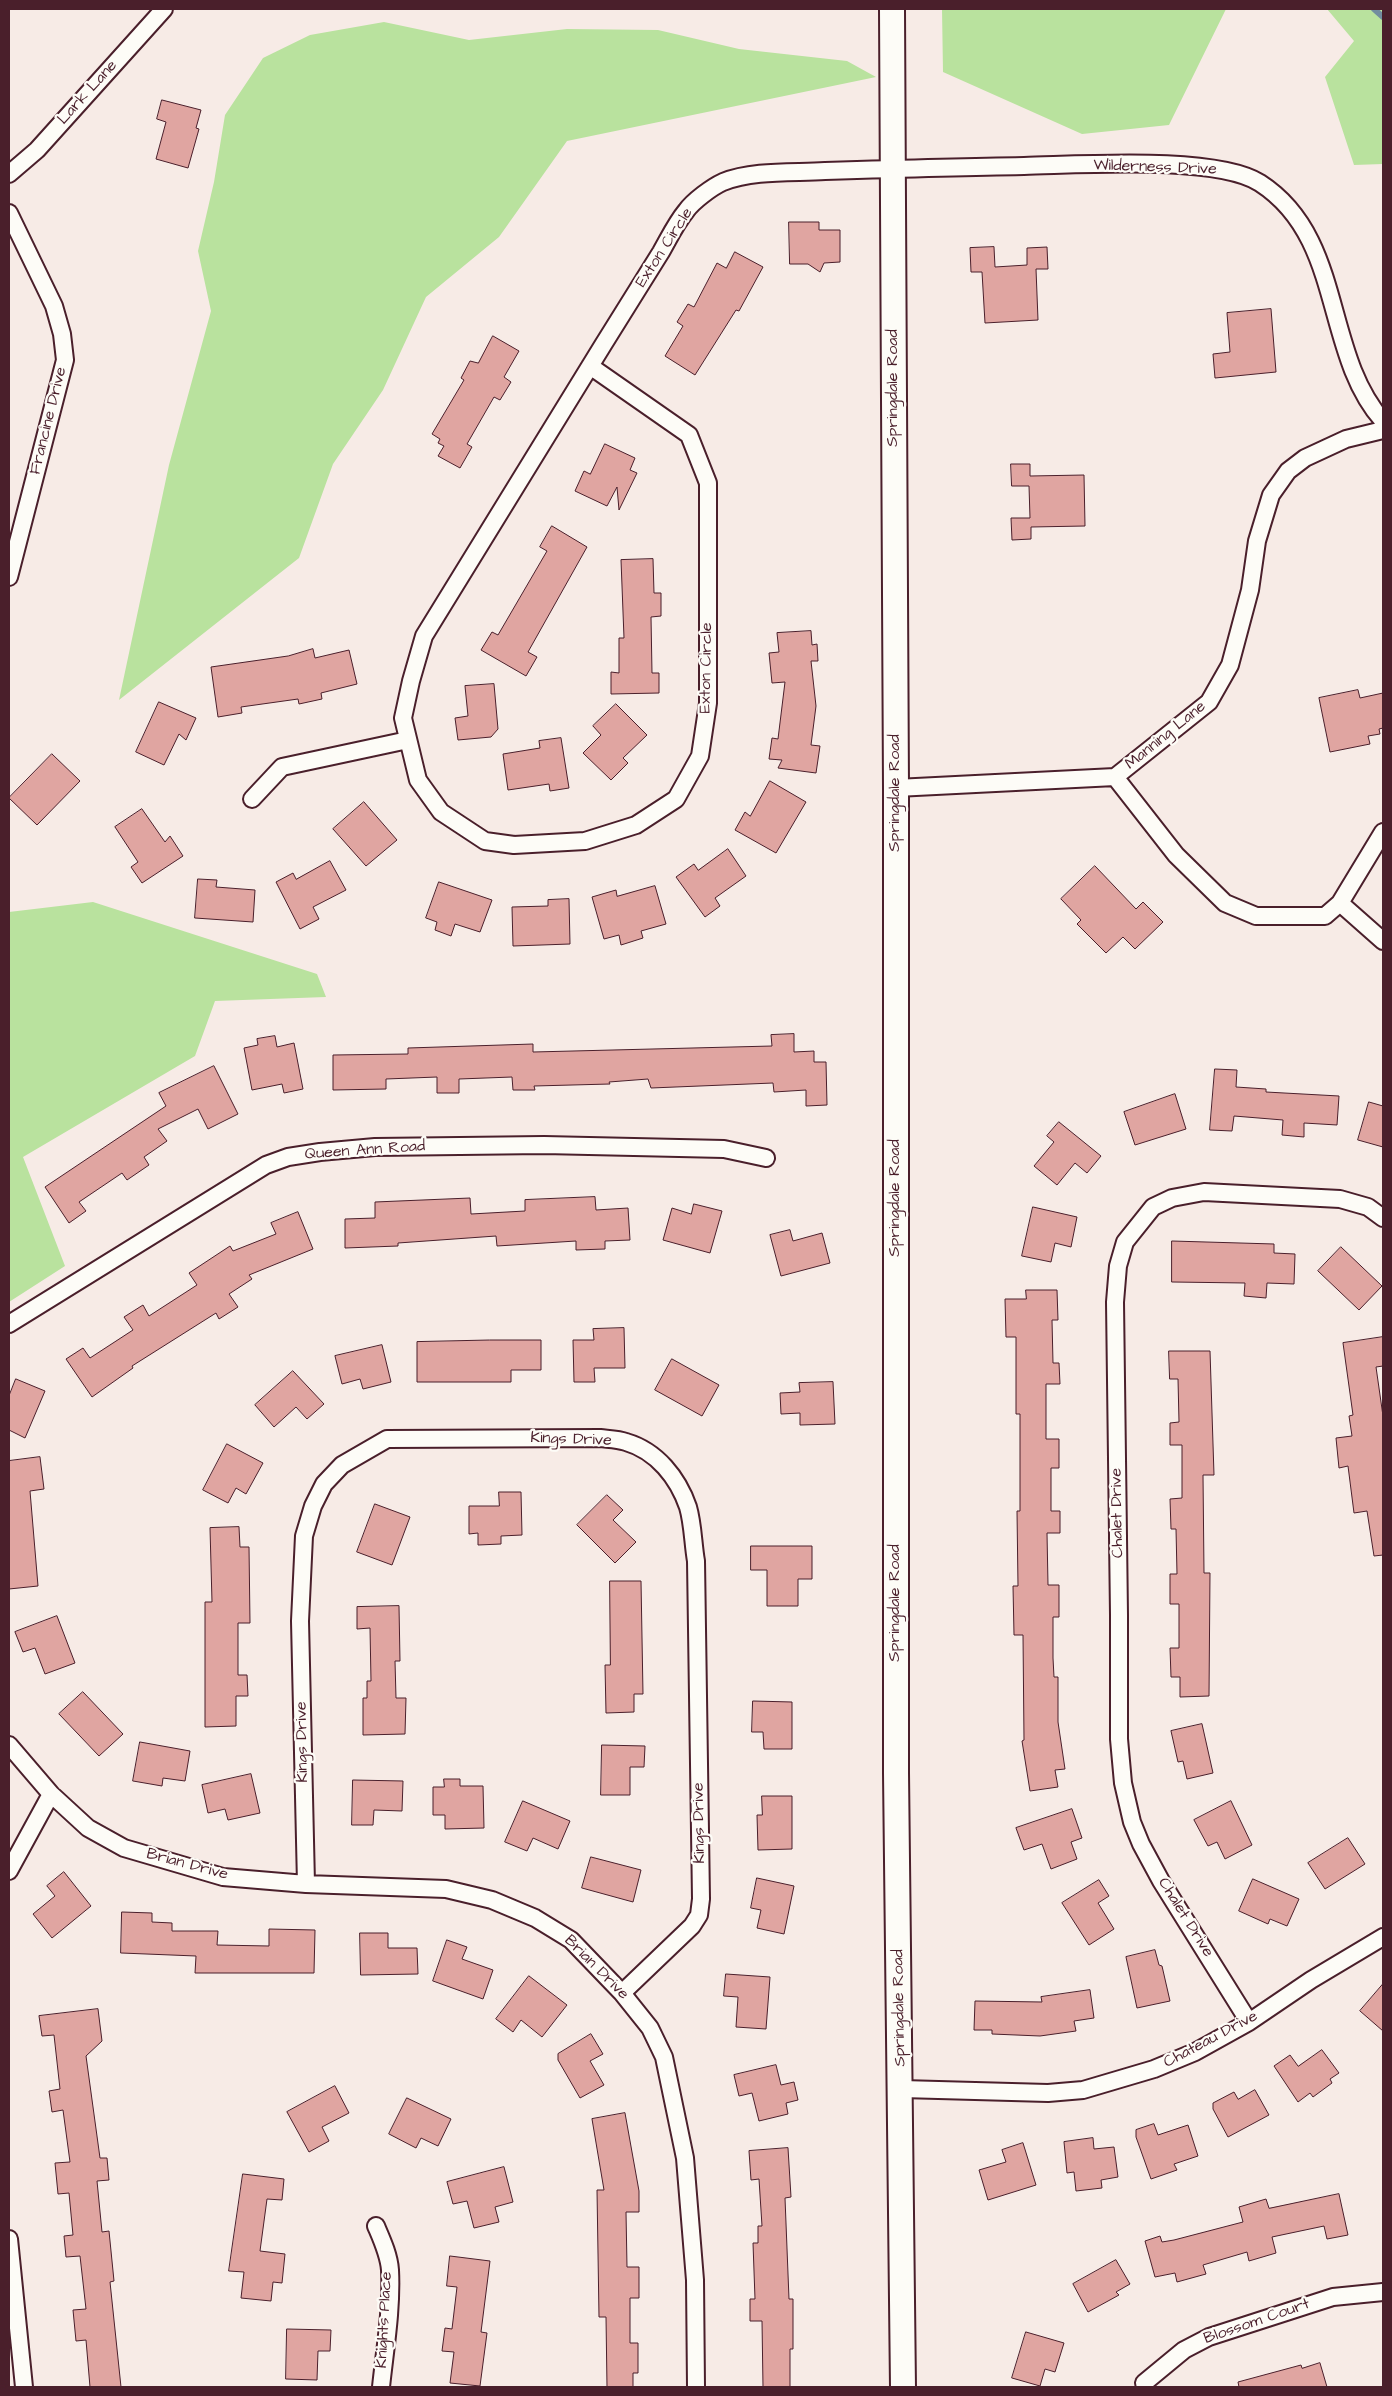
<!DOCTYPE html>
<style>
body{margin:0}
#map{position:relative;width:1392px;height:2396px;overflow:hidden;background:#f7ebe6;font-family:"Architects Daughter",sans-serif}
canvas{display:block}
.frame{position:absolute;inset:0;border:10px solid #4a1f2b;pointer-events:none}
</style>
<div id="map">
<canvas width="1392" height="2396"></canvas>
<div class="frame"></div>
</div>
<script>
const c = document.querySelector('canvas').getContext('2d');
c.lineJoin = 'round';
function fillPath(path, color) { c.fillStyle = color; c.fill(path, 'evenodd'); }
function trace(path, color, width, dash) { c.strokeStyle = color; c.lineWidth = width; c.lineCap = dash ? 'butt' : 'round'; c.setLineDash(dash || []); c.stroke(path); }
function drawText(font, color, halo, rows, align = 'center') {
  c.font = font + ' "Architects Daughter",sans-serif'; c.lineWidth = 4.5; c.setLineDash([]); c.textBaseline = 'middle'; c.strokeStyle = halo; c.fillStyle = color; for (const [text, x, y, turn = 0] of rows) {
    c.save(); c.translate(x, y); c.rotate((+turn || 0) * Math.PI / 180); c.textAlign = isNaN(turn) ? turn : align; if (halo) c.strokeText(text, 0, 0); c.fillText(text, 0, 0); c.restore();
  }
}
fillPath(new Path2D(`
 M 942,9 L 1226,9 L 1169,125 L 1082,134 L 943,72 Z
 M 1327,9 L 1383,9 L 1383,164 L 1354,165 L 1325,77 L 1354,41 Z
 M 384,22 L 469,40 L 567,29 L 658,30 L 739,49 L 847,61 L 876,77 L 567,141 L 499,237 L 426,297 L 383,390 L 333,464 L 299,558 L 119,700 L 169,465 L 211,311 L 198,251 L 214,182 L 225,115 L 263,58 L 310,35 Z
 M 93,902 L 317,974 L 326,997 L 215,1001 L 195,1056 L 23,1157 L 65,1266 L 9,1302 L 9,912 Z`), '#b9e29e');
trace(new Path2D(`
 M 1374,9 L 1383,17`), '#728d9f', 6);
const building = new Path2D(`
 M 162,100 L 201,110 L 196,128 L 199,129 L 188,168 L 156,159 L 166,122 L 157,119 Z
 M 789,222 L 819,222 L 819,230 L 840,230 L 840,262 L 824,263 L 820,272 L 808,264 L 790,264 Z
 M 994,247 L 995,267 L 1027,265 L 1027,248 L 1047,247 L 1048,269 L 1036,269 L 1038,320 L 985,323 L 982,272 L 971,272 L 970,248 Z
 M 735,252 L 763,267 L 739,311 L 736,310 L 695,375 L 665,356 L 683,326 L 677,322 L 688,304 L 694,307 L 717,263 L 726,268 Z
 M 1271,309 L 1276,372 L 1215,378 L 1213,354 L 1230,352 L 1227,313 Z
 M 493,336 L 519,351 L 504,377 L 511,382 L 500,400 L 494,397 L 467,444 L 472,447 L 460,468 L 438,456 L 444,446 L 438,443 L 440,439 L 432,434 L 464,380 L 461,378 L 470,361 L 478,363 Z
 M 605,444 L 635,458 L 630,470 L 637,473 L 619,510 L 617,487 L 607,506 L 575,491 L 584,471 L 590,474 Z
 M 1011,464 L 1030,464 L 1030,476 L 1084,475 L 1085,526 L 1031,527 L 1031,539 L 1012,540 L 1011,518 L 1030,518 L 1029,486 L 1012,486 Z
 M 552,526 L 587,547 L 528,652 L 537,657 L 526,676 L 481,650 L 492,632 L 498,635 L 547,551 L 540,547 Z
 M 653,559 L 654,593 L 661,593 L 661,616 L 651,617 L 652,673 L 659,673 L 659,693 L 611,694 L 611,672 L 619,673 L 619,638 L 624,638 L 621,560 Z
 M 811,631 L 812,645 L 817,644 L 818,661 L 811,661 L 816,706 L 811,745 L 820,746 L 816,773 L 778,768 L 782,760 L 769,759 L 772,738 L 778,739 L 785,682 L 772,683 L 769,653 L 779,652 L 777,633 Z
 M 313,649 L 315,658 L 349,650 L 357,684 L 321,693 L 322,699 L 299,704 L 298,699 L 241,707 L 242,713 L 218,717 L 211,667 L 288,656 Z
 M 494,684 L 498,729 L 491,737 L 458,740 L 455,718 L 468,716 L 465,686 Z
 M 1358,690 L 1360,698 L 1383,693 L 1383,728 L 1379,729 L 1380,734 L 1368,736 L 1370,744 L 1330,752 L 1319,698 Z
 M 159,702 L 196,718 L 186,740 L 179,734 L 164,765 L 136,752 Z
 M 616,704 L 647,735 L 623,758 L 628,763 L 611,780 L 583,753 L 601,735 L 593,726 Z
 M 561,738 L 569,788 L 550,791 L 549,784 L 508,790 L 503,754 L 540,748 L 539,741 Z
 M 52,754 L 80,781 L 37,825 L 9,798 Z
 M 770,781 L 806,802 L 776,853 L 735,830 L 745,812 L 750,816 Z
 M 364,802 L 397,840 L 366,866 L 333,829 Z
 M 142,809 L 165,842 L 170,836 L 183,856 L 142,883 L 131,867 L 138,862 L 115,827 Z
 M 728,849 L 746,876 L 715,898 L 720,906 L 705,917 L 676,877 L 694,864 L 698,870 Z
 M 330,861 L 346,890 L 313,907 L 319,919 L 300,929 L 276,882 L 293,873 L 296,879 Z
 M 1095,866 L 1136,909 L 1143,902 L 1163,922 L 1135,949 L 1123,937 L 1106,953 L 1077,924 L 1081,920 L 1061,899 Z
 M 198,879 L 217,880 L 216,887 L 255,890 L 253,922 L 195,918 Z
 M 439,882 L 492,900 L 480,932 L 455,924 L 451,936 L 435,930 L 437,922 L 426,918 Z
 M 655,886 L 666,924 L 641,931 L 643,938 L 621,945 L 619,935 L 604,939 L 592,897 L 616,890 L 617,896 Z
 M 569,899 L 570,944 L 513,946 L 512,907 L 548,906 L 548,900 Z
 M 794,1034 L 794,1052 L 814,1051 L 814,1062 L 826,1062 L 827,1105 L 806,1106 L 806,1090 L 774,1092 L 773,1083 L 651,1088 L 648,1079 L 609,1082 L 610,1084 L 534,1086 L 535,1090 L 513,1090 L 512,1077 L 459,1079 L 459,1093 L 437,1093 L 437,1077 L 386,1079 L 386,1089 L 333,1090 L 333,1055 L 408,1054 L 408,1048 L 533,1044 L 533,1052 L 772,1046 L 771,1035 Z
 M 275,1036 L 277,1047 L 294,1043 L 303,1089 L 284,1093 L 282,1084 L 252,1090 L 244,1048 L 258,1045 L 257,1039 Z
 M 214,1066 L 238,1114 L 208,1129 L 198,1109 L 158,1129 L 167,1141 L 144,1157 L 149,1165 L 127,1180 L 122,1173 L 79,1202 L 86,1211 L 69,1223 L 45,1187 L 166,1106 L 159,1093 Z
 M 1215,1069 L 1237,1070 L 1236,1087 L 1266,1089 L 1266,1092 L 1339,1096 L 1337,1125 L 1304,1123 L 1304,1137 L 1282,1135 L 1283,1120 L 1234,1116 L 1232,1131 L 1210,1130 Z
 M 1175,1094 L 1186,1129 L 1135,1145 L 1124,1112 Z
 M 1369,1102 L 1383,1106 L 1383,1147 L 1358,1140 Z
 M 1059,1122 L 1101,1156 L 1087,1173 L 1075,1163 L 1057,1185 L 1034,1166 L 1054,1142 L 1047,1136 Z
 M 595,1197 L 596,1210 L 628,1208 L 630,1240 L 605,1241 L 605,1249 L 576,1250 L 576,1241 L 497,1246 L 496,1236 L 398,1243 L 398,1246 L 345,1248 L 345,1219 L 375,1218 L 375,1202 L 470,1198 L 471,1214 L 525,1211 L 525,1200 Z
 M 694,1204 L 722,1211 L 710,1253 L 663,1240 L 672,1208 L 691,1214 Z
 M 1033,1207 L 1077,1217 L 1071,1247 L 1055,1243 L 1051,1262 L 1022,1256 Z
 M 298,1212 L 313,1249 L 249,1275 L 252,1279 L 229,1294 L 238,1307 L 219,1319 L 216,1313 L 132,1366 L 133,1368 L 92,1397 L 66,1359 L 83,1348 L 90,1358 L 133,1330 L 124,1317 L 143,1305 L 149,1316 L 197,1285 L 189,1273 L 230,1246 L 233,1251 L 276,1234 L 271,1223 Z
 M 790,1230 L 793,1241 L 822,1233 L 830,1263 L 781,1276 L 770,1235 Z
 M 1172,1241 L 1274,1244 L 1274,1253 L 1295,1254 L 1294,1284 L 1267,1283 L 1266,1298 L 1244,1296 L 1245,1283 L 1172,1282 Z
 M 1341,1247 L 1382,1286 L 1359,1310 L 1318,1271 Z
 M 1026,1290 L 1057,1290 L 1058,1320 L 1052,1320 L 1053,1363 L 1059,1363 L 1060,1384 L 1046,1384 L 1046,1439 L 1059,1439 L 1059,1468 L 1051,1468 L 1051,1511 L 1060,1511 L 1060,1533 L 1047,1533 L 1048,1585 L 1059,1585 L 1059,1617 L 1053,1617 L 1053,1658 L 1054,1677 L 1058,1677 L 1058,1722 L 1065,1769 L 1055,1770 L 1058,1787 L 1030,1791 L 1022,1741 L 1024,1740 L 1023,1635 L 1014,1635 L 1013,1586 L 1018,1586 L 1017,1511 L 1020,1511 L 1020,1414 L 1016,1414 L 1016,1337 L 1006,1337 L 1005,1299 L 1026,1299 Z
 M 624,1328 L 625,1368 L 594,1368 L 595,1382 L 574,1382 L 573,1340 L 594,1340 L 593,1329 Z
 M 1383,1337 L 1383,1366 L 1376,1367 L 1383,1416 L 1383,1555 L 1374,1556 L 1367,1511 L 1354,1513 L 1348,1466 L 1339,1468 L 1336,1438 L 1352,1436 L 1349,1416 L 1353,1415 L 1343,1343 Z
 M 490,1340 L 541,1340 L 541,1370 L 511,1370 L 511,1382 L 417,1382 L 417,1342 Z
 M 382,1345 L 391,1382 L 363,1389 L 360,1379 L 342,1384 L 335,1356 Z
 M 1169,1351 L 1210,1351 L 1214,1475 L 1203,1475 L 1204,1573 L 1210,1573 L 1209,1696 L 1180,1697 L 1180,1677 L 1171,1677 L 1170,1648 L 1179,1648 L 1179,1604 L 1170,1604 L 1170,1574 L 1177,1574 L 1176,1529 L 1171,1529 L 1170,1499 L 1182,1498 L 1182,1445 L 1170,1445 L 1170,1423 L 1179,1422 L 1178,1379 L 1170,1379 Z
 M 672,1359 L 719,1385 L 702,1416 L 655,1390 Z
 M 293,1371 L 324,1404 L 307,1419 L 296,1407 L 274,1427 L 255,1405 Z
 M 16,1379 L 45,1391 L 25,1438 L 9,1430 L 9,1396 Z
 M 833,1382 L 835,1424 L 800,1425 L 800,1413 L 781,1414 L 780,1393 L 800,1392 L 799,1383 Z
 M 227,1444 L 263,1463 L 246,1494 L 236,1488 L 228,1503 L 203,1490 Z
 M 40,1457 L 44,1489 L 30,1491 L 38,1586 L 9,1589 L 9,1461 Z
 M 499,1492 L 521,1492 L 522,1535 L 501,1536 L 501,1544 L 478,1545 L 478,1533 L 469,1534 L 469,1506 L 499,1506 Z
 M 607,1495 L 623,1510 L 613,1520 L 636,1542 L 615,1563 L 577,1525 Z
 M 375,1504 L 410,1517 L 392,1565 L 357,1552 Z
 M 239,1527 L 240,1547 L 249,1547 L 250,1623 L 238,1623 L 238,1675 L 247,1675 L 248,1696 L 236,1696 L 236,1726 L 205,1727 L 205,1602 L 212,1602 L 210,1528 Z
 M 751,1546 L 812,1546 L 812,1579 L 798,1579 L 798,1606 L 767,1606 L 767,1570 L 751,1570 Z
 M 610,1581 L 641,1581 L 643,1694 L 634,1694 L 634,1712 L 606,1713 L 605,1665 L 610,1665 Z
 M 399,1606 L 400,1661 L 395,1661 L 396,1698 L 406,1698 L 405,1734 L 363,1735 L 363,1698 L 367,1698 L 367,1681 L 371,1681 L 370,1628 L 357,1629 L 357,1607 Z
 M 57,1616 L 75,1663 L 45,1674 L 35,1648 L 23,1652 L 15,1632 Z
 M 83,1692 L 123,1734 L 99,1756 L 59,1714 Z
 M 753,1701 L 792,1702 L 792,1749 L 764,1749 L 763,1732 L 752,1732 Z
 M 1202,1724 L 1213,1773 L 1187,1779 L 1183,1761 L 1178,1762 L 1171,1731 Z
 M 140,1742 L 190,1751 L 185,1781 L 163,1778 L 162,1786 L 133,1781 Z
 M 602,1745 L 645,1746 L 644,1767 L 630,1767 L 630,1795 L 601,1795 Z
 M 251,1774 L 260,1813 L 228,1820 L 225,1809 L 208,1813 L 202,1785 Z
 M 444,1779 L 460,1779 L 460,1786 L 483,1786 L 484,1828 L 445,1829 L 445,1815 L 433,1815 L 433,1787 L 444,1787 Z
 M 353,1780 L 403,1781 L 402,1811 L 374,1810 L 373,1825 L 352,1825 Z
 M 762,1796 L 792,1796 L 792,1849 L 758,1850 L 757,1815 L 762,1815 Z
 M 523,1801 L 570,1821 L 558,1849 L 533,1838 L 527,1851 L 505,1842 Z
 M 1231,1801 L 1252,1845 L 1225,1859 L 1217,1842 L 1208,1846 L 1194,1820 Z
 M 1072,1809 L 1082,1838 L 1071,1842 L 1077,1859 L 1051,1869 L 1042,1844 L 1024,1850 L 1016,1828 Z
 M 1348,1838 L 1365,1864 L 1325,1889 L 1308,1863 Z
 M 591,1857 L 641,1870 L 633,1902 L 582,1888 Z
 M 64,1872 L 91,1906 L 52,1938 L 33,1914 L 55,1896 L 47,1886 Z
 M 757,1878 L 794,1886 L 784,1934 L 757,1928 L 761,1910 L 751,1908 Z
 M 1253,1879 L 1299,1899 L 1287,1926 L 1270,1919 L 1268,1924 L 1239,1911 Z
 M 1099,1880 L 1109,1896 L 1098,1903 L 1114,1929 L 1089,1945 L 1062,1903 Z
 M 122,1912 L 152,1913 L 152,1922 L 172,1923 L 172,1931 L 218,1931 L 217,1945 L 269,1946 L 269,1929 L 315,1930 L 314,1973 L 195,1973 L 196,1956 L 121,1953 Z
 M 360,1933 L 388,1933 L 388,1948 L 417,1948 L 418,1974 L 361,1975 Z
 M 447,1940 L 467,1947 L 462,1959 L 493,1970 L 483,1999 L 433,1981 Z
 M 1155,1950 L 1159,1965 L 1162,1966 L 1170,2001 L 1137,2008 L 1126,1957 Z
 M 726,1974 L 770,1977 L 766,2029 L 736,2027 L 738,1997 L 724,1996 Z
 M 529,1976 L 567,2005 L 542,2037 L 521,2020 L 513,2032 L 496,2019 Z
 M 1383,1984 L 1383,2031 L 1360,2011 Z
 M 1090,1990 L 1094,2018 L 1074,2021 L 1076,2031 L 1040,2036 L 992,2034 L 992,2030 L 974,2030 L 975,2001 L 1042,2002 L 1041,1997 Z
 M 98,2009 L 102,2041 L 86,2056 L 100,2158 L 107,2158 L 109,2180 L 97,2181 L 102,2232 L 109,2231 L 114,2281 L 110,2282 L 121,2387 L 90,2387 L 86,2340 L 76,2341 L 73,2310 L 86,2309 L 80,2256 L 66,2257 L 64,2236 L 73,2235 L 69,2193 L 58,2194 L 55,2163 L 70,2162 L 63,2110 L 52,2112 L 49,2091 L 60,2089 L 54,2035 L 42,2036 L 39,2016 Z
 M 591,2034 L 603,2054 L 590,2061 L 604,2085 L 580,2098 L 558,2060 L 558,2054 Z
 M 1322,2050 L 1339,2073 L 1330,2079 L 1332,2083 L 1313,2097 L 1310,2093 L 1298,2102 L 1274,2066 L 1290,2055 L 1298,2066 Z
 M 776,2065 L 781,2085 L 794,2082 L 798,2100 L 786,2103 L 788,2114 L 759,2121 L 752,2093 L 739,2096 L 734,2075 Z
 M 335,2086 L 349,2113 L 322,2127 L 329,2141 L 309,2152 L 287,2112 Z
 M 1255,2090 L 1269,2115 L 1228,2137 L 1213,2109 L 1213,2103 L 1234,2092 L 1238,2099 Z
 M 407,2098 L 451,2119 L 438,2146 L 421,2138 L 416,2148 L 389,2134 Z
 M 625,2113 L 639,2191 L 639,2212 L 626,2212 L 627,2267 L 639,2267 L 639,2298 L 630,2298 L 630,2343 L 638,2343 L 638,2373 L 633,2373 L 633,2387 L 607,2387 L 606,2317 L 599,2317 L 597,2190 L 604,2190 L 592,2119 Z
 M 1154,2124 L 1158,2135 L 1188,2125 L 1198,2156 L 1174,2164 L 1177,2170 L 1151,2179 L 1136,2137 L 1136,2130 Z
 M 1093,2138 L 1094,2149 L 1114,2147 L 1118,2177 L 1101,2180 L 1102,2188 L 1076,2191 L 1074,2172 L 1067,2173 L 1064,2142 Z
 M 1023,2143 L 1036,2185 L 988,2200 L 979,2170 L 1006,2162 L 1002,2150 Z
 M 788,2148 L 791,2197 L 785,2198 L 789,2299 L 793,2299 L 793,2349 L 790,2349 L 790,2387 L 763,2387 L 762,2321 L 750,2321 L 750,2299 L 755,2299 L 753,2243 L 758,2243 L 758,2226 L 762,2226 L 759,2179 L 751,2180 L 749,2151 Z
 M 504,2167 L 513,2202 L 495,2207 L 499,2222 L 474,2228 L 467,2201 L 453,2204 L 447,2182 Z
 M 243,2174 L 284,2179 L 282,2200 L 267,2199 L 260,2251 L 285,2254 L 282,2283 L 273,2282 L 271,2301 L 241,2298 L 244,2272 L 229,2271 Z
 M 1339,2194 L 1348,2235 L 1327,2239 L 1324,2226 L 1272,2237 L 1276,2253 L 1249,2261 L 1247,2252 L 1203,2265 L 1206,2274 L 1177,2282 L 1175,2273 L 1155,2277 L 1145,2241 L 1160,2236 L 1162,2242 L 1174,2240 L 1243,2222 L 1239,2207 L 1266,2199 L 1269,2208 Z
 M 450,2256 L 490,2261 L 481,2332 L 487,2333 L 480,2386 L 450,2383 L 454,2352 L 442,2351 L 445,2328 L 452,2329 L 457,2287 L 447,2286 Z
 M 1116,2260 L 1130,2284 L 1116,2292 L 1119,2295 L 1088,2312 L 1073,2284 Z
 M 287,2329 L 331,2330 L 330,2351 L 318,2351 L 317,2380 L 286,2379 Z
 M 1026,2332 L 1064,2343 L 1055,2372 L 1045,2369 L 1040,2386 L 1012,2378 Z
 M 1320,2363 L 1327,2387 L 1239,2387 L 1238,2382 L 1301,2365 L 1302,2368 Z`);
fillPath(building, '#e0a5a1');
trace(building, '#4a1f2b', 1);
const street = new Path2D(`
 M 9,174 L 37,150 L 164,9
 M 9,213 L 54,306 L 62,334 L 65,360 L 9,577
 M 590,366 L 689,435 L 708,483 L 708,703 L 700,756 L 676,799 L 636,825 L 585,841 L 514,845 L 485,841 L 441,812 L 418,780 L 403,718 L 411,681 L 424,636 C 484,539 543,442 603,345 C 622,314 642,283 661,252 C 669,238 676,223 686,211 C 693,201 712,187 723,182 C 753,170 793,173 825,171 C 891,169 957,167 1024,166 C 1079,165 1216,155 1260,183 C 1345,238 1322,352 1383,421
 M 1115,777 L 1176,855 L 1225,903 L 1256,916 L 1325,916 L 1340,903 L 1383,941
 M 896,788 L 1115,777 L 1209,702 L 1230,665 L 1250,590 L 1257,541 L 1271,495 L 1288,471 L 1305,458 L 1346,439 L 1383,430
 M 252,799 L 282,767 L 408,740
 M 1340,903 L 1383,832
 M 9,1324 L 266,1165 L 288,1157 L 320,1152 L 375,1147 L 544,1145 L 724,1149 L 766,1158
 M 9,1745 L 51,1794 L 88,1828 L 124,1848 L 223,1877 L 306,1884 L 446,1889 L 492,1900 L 535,1918 L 571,1940 L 622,1993 L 650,2028 L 664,2057 L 685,2158 L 695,2280 L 696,2387
 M 9,1871 L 51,1794
 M 306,1884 L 300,1621 L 304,1536 L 313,1506 L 324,1484 L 342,1465 L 387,1439 L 600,1438 C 608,1439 618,1439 626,1442 C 657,1451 678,1478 688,1507 C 693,1524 693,1544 696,1561 L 701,1899 L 699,1915 L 692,1926 L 622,1993
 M 1249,2022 L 1161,1881 L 1141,1844 L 1132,1822 L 1123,1783 L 1119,1739 L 1119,1615 L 1115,1302 L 1118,1266 L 1125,1242 L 1153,1207 L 1172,1198 L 1204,1192 L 1340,1199 L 1368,1207 L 1383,1218
 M 902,2089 L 1048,2093 L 1083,2090 L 1154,2069 L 1195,2052 L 1249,2022 L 1311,1980 L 1383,1937
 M 376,2226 C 382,2240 389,2255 390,2270 C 392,2309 385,2349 381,2387
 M 9,2239 L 24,2387
 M 1144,2383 L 1184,2350 L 1209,2337 L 1333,2297 L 1383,2292`);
const secondary = new Path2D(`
 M 892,9 L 896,788 L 896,1773 L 903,2387`);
trace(street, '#4a1f2b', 20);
trace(secondary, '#4a1f2b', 28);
trace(street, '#fdfcf7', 16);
trace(secondary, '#fdfcf7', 24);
drawText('16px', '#4a1f2b', '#fdfcf7', [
 ["Lark Lane",88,93,-48],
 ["Wilderness Drive",1155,168,2],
 ["Exton Circle",665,248,-57],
 ["Springdale Road",894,388,-90],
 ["Francine Drive",49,421,-76],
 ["Exton Circle",707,668,-89],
 ["Manning Lane",1166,736,-39],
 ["Springdale Road",896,793,-90],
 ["Queen Ann Road",365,1151,-4],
 ["Springdale Road",896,1198,-90],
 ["Kings Drive",571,1440,2],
 ["Chalet Drive",1118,1513,-91],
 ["Springdale Road",896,1603,-90],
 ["Kings Drive",303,1742,-91],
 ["Kings Drive",700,1823,-91],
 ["Brian Drive",187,1865,15],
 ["Chalet Drive",1185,1918,58],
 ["Brian Drive",596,1968,45],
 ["Springdale Road",900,2008,-91],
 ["Chateau Drive",1211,2040,-28],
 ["Knights Place",385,2320,-87],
 ["Blossom Court",1257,2322,-19]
]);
</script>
